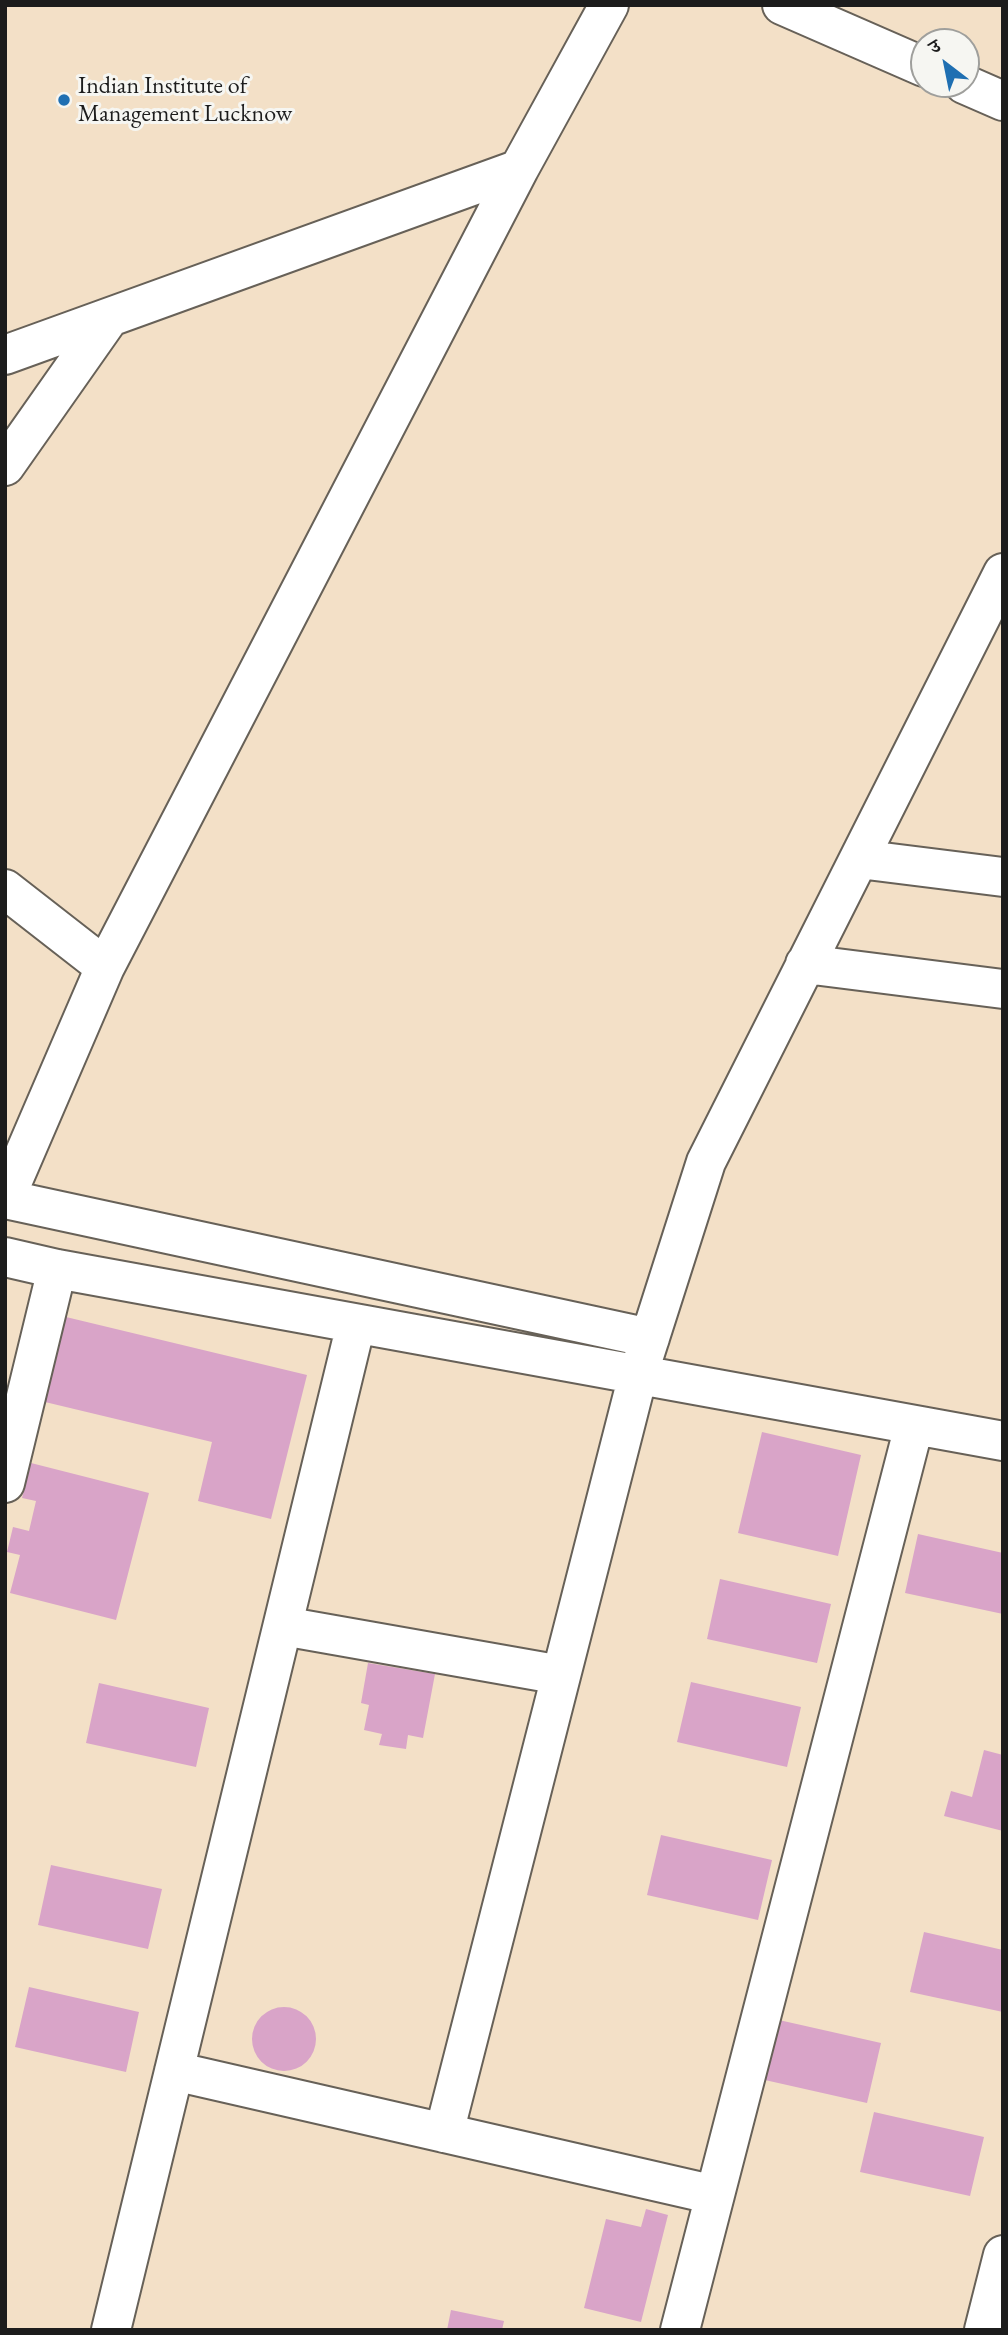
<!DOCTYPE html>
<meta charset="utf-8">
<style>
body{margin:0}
#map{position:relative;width:1008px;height:2335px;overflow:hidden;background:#f3e0c7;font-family:"EB Garamond","Noto Serif Devanagari",serif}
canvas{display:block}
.frame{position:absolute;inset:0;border:7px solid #1c1c1c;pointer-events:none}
.north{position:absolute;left:910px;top:28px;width:70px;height:70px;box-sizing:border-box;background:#f6f6f2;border:2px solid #9f9f9c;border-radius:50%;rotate:328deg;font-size:19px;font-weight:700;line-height:28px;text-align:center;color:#1c1c1c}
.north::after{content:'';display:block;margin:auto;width:24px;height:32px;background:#1f6fb2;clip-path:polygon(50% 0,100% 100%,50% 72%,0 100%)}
</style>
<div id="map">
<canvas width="1008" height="2335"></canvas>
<div class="frame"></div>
<div class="north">उ</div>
</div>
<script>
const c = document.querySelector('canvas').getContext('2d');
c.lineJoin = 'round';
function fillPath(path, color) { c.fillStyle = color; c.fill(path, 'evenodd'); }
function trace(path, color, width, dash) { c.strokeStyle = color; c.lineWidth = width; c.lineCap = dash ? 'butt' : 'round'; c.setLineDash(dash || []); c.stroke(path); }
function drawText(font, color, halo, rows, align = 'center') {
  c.font = font + ' "EB Garamond",serif'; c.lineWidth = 6; c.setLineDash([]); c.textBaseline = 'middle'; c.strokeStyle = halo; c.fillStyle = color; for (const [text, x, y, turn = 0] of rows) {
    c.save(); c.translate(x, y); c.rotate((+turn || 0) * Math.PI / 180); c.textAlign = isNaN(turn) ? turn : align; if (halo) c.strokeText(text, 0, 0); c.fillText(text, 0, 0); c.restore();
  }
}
fillPath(new Path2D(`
 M 66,1317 L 307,1375 L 271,1519 L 198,1501 L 212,1442 L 45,1402 Z
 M 762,1432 L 861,1455 L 838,1556 L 738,1533 Z
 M 31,1463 L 149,1493 L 116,1620 L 10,1593 L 20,1555 L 7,1552 L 13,1527 L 29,1531 L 36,1501 L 22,1498 Z
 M 918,1534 L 1003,1553 L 1003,1614 L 905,1593 Z
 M 720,1579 L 831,1604 L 817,1663 L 707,1639 Z
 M 368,1663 L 435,1674 L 423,1738 L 408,1735 L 406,1749 L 379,1745 L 382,1734 L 364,1730 L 369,1705 L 361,1703 Z
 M 691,1682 L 801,1707 L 787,1767 L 677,1742 Z
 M 99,1683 L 209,1708 L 196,1767 L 86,1743 Z
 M 984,1750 L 1003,1755 L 1003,1831 L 944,1816 L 951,1791 L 972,1797 Z
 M 661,1835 L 772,1860 L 758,1920 L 647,1895 Z
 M 51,1865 L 162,1889 L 148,1949 L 38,1925 Z
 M 924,1932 L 1003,1950 L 1003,2012 L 910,1992 Z
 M 29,1987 L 139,2012 L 126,2072 L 15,2047 Z
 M252 2039a32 32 0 1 1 64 0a32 32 0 1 1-64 0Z
 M 770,2018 L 881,2043 L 867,2103 L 756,2078 Z
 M 874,2112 L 984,2137 L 970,2196 L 860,2172 Z
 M 646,2209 L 668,2215 L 641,2322 L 584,2308 L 606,2219 L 641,2227 Z
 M 451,2310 L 504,2321 L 502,2330 L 447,2330 Z`), '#d9a4c8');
const minor = new Path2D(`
 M 782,5 L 924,67
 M 964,84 L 1003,101
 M 5,355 L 519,169
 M 5,466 L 109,318
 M 859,859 L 1003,877
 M 5,889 L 105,967
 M 805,964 L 1003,989
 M 5,1199 L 105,967 L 519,169 L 609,5
 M 5,1199 L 650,1338
 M 5,1257 L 57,1269 L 1003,1441
 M 5,1483 L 57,1269
 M 283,1626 L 561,1675
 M 174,2071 L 715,2195
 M 444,2133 L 638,1375 L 706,1162 L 1003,573
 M 111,2330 L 356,1324
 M 680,2330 L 914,1426
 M 984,2330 L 1003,2255`);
trace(minor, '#676158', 42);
trace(minor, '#fff', 38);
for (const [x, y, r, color] of [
 [64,100,7,"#1f6fb2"]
]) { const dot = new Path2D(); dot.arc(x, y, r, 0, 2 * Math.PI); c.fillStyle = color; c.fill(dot); trace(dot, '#f6f6f2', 2.5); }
drawText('24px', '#1c1c1c', '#f6f6f2', [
 ["Indian Institute of",78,86],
 ["Management Lucknow",78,114]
], 'left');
</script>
